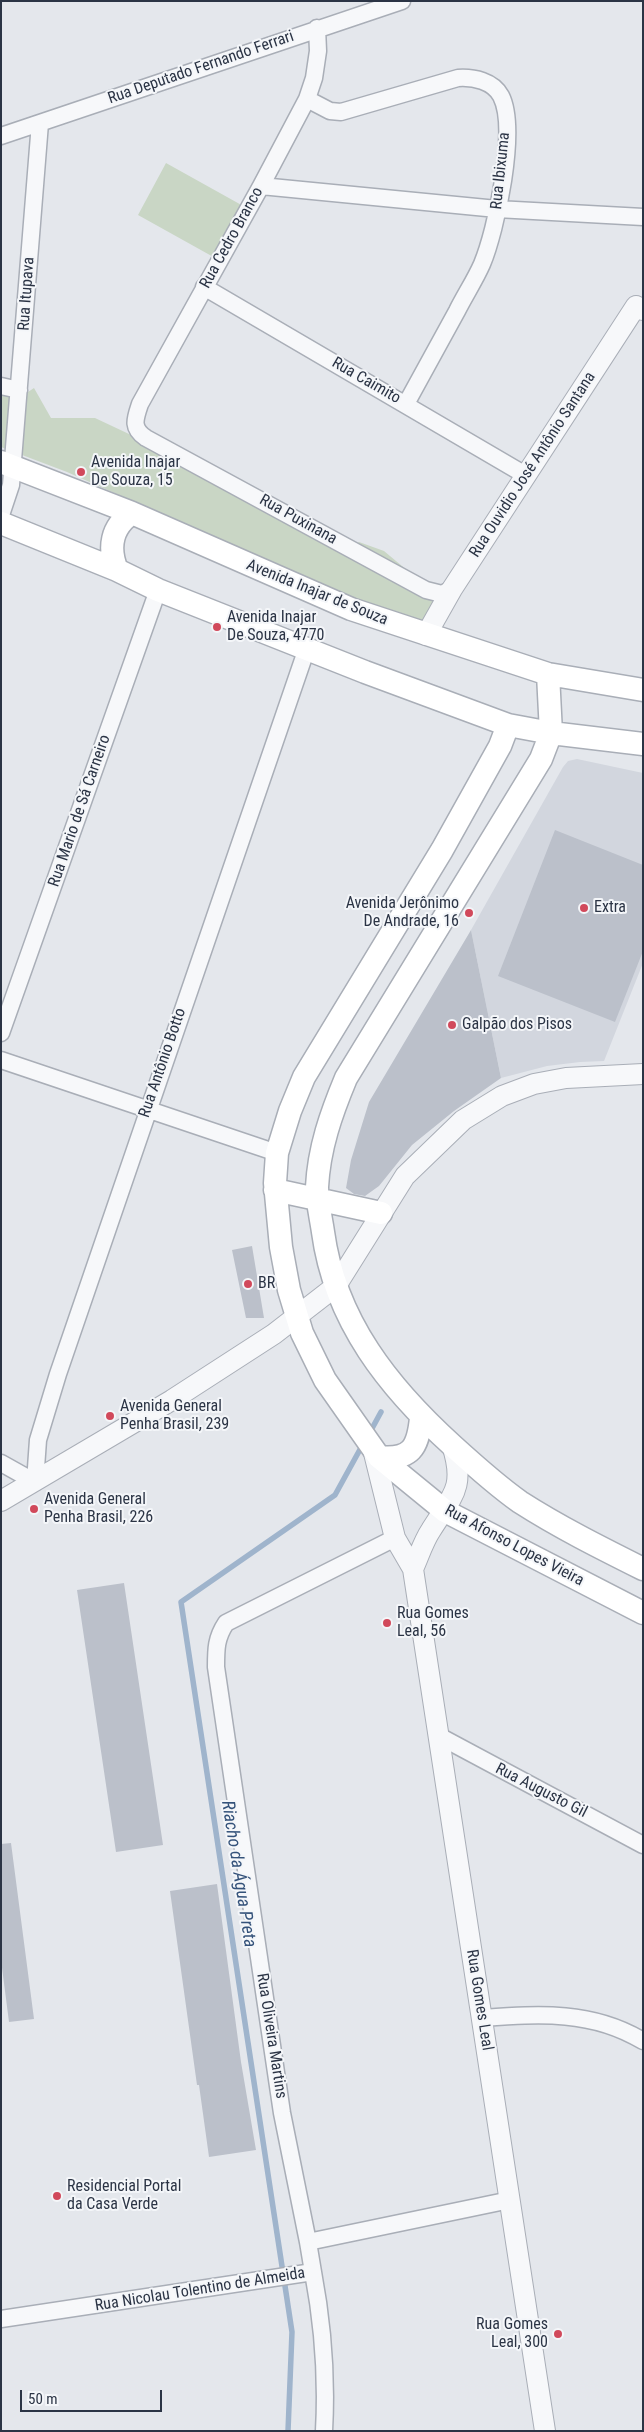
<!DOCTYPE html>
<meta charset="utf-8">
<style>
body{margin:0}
#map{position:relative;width:644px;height:2432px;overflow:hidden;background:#e4e7ec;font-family:"Roboto Condensed",sans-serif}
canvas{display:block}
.frame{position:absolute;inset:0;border:2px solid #2b3445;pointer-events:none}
.scale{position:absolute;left:20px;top:2390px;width:142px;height:22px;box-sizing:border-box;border:2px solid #2b3445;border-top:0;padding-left:6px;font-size:15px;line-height:18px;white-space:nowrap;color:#2b3445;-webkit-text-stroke:4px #f4f6f9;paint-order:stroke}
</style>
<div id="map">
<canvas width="644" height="2432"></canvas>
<div class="frame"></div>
<div class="scale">50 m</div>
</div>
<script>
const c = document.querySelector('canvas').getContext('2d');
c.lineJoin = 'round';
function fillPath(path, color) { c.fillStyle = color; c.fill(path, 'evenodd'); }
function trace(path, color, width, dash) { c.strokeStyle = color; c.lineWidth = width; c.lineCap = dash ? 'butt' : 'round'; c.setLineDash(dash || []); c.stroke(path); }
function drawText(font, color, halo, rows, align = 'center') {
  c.font = font + ' "Roboto Condensed",sans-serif'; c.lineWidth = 4; c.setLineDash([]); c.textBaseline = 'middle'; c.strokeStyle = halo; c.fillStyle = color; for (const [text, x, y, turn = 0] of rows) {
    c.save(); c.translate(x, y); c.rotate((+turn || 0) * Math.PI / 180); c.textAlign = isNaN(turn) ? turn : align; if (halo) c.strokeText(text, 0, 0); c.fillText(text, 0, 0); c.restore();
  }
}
fillPath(new Path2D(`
 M 577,759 L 643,773 L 643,963 L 604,1061 L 580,1062 L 547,1066 L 501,1078 L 471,930 L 563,767 L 568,761 Z`), '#d2d6de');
fillPath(new Path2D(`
 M 166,163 L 245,207 L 217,259 L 138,215 Z
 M 34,388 L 51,418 L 95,418 L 146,442 L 342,553 L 359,542 L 384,551 L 420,581 L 433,602 L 434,611 L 424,630 L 67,472 L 1,447 L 1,393 L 22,396 Z`), '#c9d6c5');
trace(new Path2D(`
 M 369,1434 L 381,1412
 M 288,2431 L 292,2332 L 181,1602 L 335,1495 L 363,1444`), '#9fb4cc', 5.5);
fillPath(new Path2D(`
 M 555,830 L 643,865 L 643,951 L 615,1022 L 498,976 Z
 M 471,930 L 501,1078 L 454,1111 L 412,1145 L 379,1186 L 365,1196 L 354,1194 L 346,1188 L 351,1160 L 369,1102 Z
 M 252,1246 L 264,1318 L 246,1318 L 232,1250 Z
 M 124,1583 L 163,1845 L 116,1852 L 77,1590 Z
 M 11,1843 L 34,2019 L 9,2022 L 1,1960 L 1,1844 Z
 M 217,1884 L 241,2062 L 256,2150 L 209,2157 L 199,2085 L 197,2085 L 170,1891 Z`), '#bbc0ca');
const minor = new Path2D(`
 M 317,28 L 318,51 L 314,78 L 307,99 L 261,186 L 140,404 C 135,419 131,428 146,438 L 426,590 L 442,594 L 452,589
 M 307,99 L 330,111 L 341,112 L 458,78 C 474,77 493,81 501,96 C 518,129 496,231 482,264 C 475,280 465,295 457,311 C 440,342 423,373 406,404
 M 1,136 L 402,1
 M 261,186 L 497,209 L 643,217
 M 204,287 L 527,476
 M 1,386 L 19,390
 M 1,515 L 11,485 L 40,123
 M 1,1033 L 158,590
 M 1,1060 L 277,1153
 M 1,1463 L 35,1482 L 38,1440 L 58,1374 L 307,648
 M 439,1736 L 643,1845
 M 482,2018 C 539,2014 592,2010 643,2041
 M 308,2242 L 282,2113 L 216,1667 C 216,1649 216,1638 226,1623 L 395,1538
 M 313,2272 C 323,2325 327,2377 324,2431
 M 1,2319 L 313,2272 L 308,2242 L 510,2200`);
const tertiary = new Path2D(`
 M 426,635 L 452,589 L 636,306 L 643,310
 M 373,1449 L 395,1538 L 413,1569 L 545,2431
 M 1,1501 L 172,1400 L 274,1334 L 336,1286 L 405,1176 L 463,1120 L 502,1096 L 534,1084 L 566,1078 L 643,1074
 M 413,1569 C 419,1556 423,1542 431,1530 C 452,1496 466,1488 452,1445`);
const secondary = new Path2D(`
 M 1,462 L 132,513 L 351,609 L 548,674 L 643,690
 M 1,523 L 117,570 L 158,590 L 365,672 L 508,725 L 551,733 L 643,744
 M 117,570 C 108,548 111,527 132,513
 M 548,674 L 551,733 L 541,759 L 346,1078 C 331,1114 319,1148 317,1187 C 317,1202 321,1218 323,1232 C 335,1321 389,1388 453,1446 C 475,1466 496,1485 520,1502 C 559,1527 601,1548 643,1569
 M 508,725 L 500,746 L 442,850 L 304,1077 L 290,1111 L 277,1153 L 275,1183 L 281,1247 L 289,1290 L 302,1333 L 325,1380 L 379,1457 L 445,1511 L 643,1613
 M 275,1190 L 381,1213
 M 379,1457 C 411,1460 418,1448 421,1418`);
trace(minor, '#a9aeb7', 19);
trace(tertiary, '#a9aeb7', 22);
trace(secondary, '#a9aeb7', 25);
trace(minor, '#f7f8fa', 16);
trace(tertiary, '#f7f8fa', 20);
trace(secondary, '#fff', 22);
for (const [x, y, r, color] of [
 [81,472,5,"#d1495b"],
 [217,627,5,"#d1495b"],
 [584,908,5,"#d1495b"],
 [469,913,5,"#d1495b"],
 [452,1025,5,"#d1495b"],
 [248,1284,5,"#d1495b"],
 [110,1416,5,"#d1495b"],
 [34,1509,5,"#d1495b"],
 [387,1623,5,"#d1495b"],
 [57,2196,5,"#d1495b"],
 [558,2334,5,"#d1495b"]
]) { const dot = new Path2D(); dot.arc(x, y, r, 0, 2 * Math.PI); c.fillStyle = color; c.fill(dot); trace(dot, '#f4f6f9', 2); }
drawText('16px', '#2b3445', '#f4f6f9', [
 ["Rua Deputado Fernando Ferrari",201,68,-19],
 ["Rua Ibixuma",501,171,-84],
 ["Rua Cedro Branco",232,238,-61],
 ["Rua Itupava",27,294,-86],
 ["Rua Caimito",366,381,30],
 ["Rua Ouvidio José Antônio Santana",533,465,-57],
 ["Rua Puxinana",298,520,29],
 ["Avenida Inajar de Souza",317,593,22],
 ["Rua Mario de Sá Carneiro",80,811,-71],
 ["Rua Antônio Botto",163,1063,-71],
 ["Rua Afonso Lopes Vieira",514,1546,28],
 ["Rua Augusto Gil",541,1791,27],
 ["Rua Gomes Leal",479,2000,81],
 ["Rua Oliveira Martins",271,2036,81],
 ["Rua Nicolau Tolentino de Almeida",200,2290,-9]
]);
drawText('16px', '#2b3445', '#f4f6f9', [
 ["Avenida Inajar",91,463],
 ["De Souza, 15",91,481],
 ["Avenida Inajar",227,618],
 ["De Souza, 4770",227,636],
 ["Avenida Jerônimo",459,904,"right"],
 ["De Andrade, 16",459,922,"right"],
 ["Extra",594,908],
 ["Galpão dos Pisos",462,1025],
 ["BR",258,1284],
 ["Avenida General",120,1407],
 ["Penha Brasil, 239",120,1425],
 ["Avenida General",44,1500],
 ["Penha Brasil, 226",44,1518],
 ["Rua Gomes",397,1614],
 ["Leal, 56",397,1632],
 ["Residencial Portal",67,2187],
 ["da Casa Verde",67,2205],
 ["Rua Gomes",548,2325,"right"],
 ["Leal, 300",548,2343,"right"]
], 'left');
drawText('italic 18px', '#34527a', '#f4f6f9', [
 ["Riacho da Água Preta",238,1874,81]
]);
</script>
